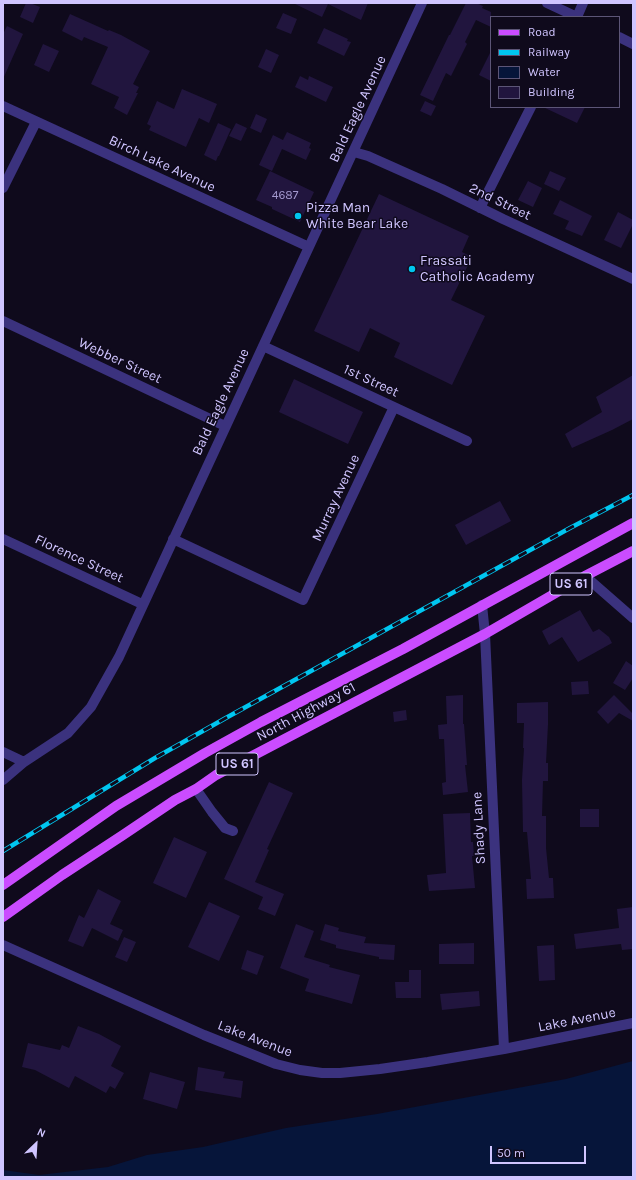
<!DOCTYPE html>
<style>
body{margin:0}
#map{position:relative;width:636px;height:1180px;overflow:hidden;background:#0f0a1c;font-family:Karla,sans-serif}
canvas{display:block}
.frame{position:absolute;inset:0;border:4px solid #d0c5ff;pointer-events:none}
.legend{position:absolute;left:490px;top:16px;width:130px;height:92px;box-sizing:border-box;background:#0f0a1c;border:1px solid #5c5577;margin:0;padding:5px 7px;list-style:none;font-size:12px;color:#d0c5ff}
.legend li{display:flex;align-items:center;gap:8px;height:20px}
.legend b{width:20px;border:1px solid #5c5577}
.north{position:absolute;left:16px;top:1124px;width:40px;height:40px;-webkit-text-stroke:3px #0f0a1c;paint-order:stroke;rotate:25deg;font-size:11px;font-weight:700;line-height:16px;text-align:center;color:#d0c5ff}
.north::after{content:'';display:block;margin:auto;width:14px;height:18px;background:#d0c5ff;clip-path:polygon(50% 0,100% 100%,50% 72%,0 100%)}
.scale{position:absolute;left:490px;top:1146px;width:96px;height:18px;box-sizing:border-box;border:2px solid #d0c5ff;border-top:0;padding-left:5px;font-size:12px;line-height:14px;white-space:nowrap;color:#d0c5ff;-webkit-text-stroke:3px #0f0a1c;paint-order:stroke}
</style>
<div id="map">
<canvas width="636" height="1180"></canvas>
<div class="frame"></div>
<ul class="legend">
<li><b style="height:5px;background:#ca4cff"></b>Road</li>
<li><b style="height:5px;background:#00c6f0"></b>Railway</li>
<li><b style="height:11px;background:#06153a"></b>Water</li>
<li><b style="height:11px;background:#21153e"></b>Building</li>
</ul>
<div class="north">N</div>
<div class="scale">50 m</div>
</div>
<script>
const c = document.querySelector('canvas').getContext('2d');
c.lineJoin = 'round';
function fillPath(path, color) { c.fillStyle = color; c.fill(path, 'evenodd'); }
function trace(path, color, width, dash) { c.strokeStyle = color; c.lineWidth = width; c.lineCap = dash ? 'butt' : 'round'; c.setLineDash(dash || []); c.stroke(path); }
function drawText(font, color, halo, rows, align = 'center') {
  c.font = font + ' Karla,sans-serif'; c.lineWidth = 3; c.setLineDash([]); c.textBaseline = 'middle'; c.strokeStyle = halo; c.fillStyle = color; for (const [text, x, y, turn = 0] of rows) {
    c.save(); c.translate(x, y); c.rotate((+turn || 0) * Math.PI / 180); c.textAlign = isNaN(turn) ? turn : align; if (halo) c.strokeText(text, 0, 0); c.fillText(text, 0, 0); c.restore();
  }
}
fillPath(new Path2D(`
 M 633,1061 L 633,1177 L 3,1177 L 3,1170 L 39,1175 L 108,1167 L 147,1155 L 203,1147 L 286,1128 L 377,1114 L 566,1079 Z`), '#06153a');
fillPath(new Path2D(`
 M 26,3 L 30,3 L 40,7 L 33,23 L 20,17 Z
 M 293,3 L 368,3 L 361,20 L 328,4 L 322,17 Z
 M 466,3 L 476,3 L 483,6 L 482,8 L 491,12 L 491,27 L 476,20 L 465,42 L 467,44 L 451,76 L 446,73 L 433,101 L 420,95 L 449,35 L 450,35 Z
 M 283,13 L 297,19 L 291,34 L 276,28 Z
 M 70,14 L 108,31 L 109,30 L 121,35 L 150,51 L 133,84 L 139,87 L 136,93 L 138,93 L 127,115 L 114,108 L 119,97 L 91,84 L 108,47 L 84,37 L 82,41 L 62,31 Z
 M 7,26 L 23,34 L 3,79 L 3,34 Z
 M 324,28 L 348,39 L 347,41 L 351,42 L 344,56 L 317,43 Z
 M 43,44 L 59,51 L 49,72 L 34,65 Z
 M 266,49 L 279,55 L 271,73 L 258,67 Z
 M 491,51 L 491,81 L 479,75 Z
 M 300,76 L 308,80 L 309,76 L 333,87 L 326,102 L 295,87 Z
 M 182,89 L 217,104 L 209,123 L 199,118 L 186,147 L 149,130 L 151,126 L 147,124 L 157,101 L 174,109 Z
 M 425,101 L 436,106 L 431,116 L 420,111 Z
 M 543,107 L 585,107 L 577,123 Z
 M 256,114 L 267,119 L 261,133 L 250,128 Z
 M 218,123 L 231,129 L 219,156 L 218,156 L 216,161 L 204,155 Z
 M 236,123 L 247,128 L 241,141 L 229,136 Z
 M 287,132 L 311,143 L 309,148 L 311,149 L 306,160 L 282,149 L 272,171 L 259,165 L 273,135 L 283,140 Z
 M 270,171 L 314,192 L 300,222 L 272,209 L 272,207 L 256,200 Z
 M 550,171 L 566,178 L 559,191 L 544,184 Z
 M 528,181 L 542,188 L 533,207 L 518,200 Z
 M 379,194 L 469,236 L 462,252 L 472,257 L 451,300 L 485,316 L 452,385 L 394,357 L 400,343 L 370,328 L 359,352 L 314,331 Z
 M 560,200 L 592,216 L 582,236 L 565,229 L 569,221 L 553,214 Z
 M 618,212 L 633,220 L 633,224 L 621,248 L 604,240 Z
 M 633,375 L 633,419 L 612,430 L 572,448 L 565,434 L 602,412 L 596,397 Z
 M 294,379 L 363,412 L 348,444 L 279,412 Z
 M 500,501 L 511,521 L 466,545 L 455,525 Z
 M 580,610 L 593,632 L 599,629 L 609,637 L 612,643 L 578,662 L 562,637 L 549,645 L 542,631 Z
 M 626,661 L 633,666 L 633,678 L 625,690 L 613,683 Z
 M 588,681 L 589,694 L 572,695 L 571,682 Z
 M 463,695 L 463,724 L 464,724 L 467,765 L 465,765 L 468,792 L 443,795 L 442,783 L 446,782 L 444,739 L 439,739 L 438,725 L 447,724 L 446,696 Z
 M 614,695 L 633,714 L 633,721 L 619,713 L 608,724 L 597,712 Z
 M 548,702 L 548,724 L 546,763 L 548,763 L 548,781 L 543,781 L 542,816 L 546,816 L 546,848 L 549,878 L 553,878 L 554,898 L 527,899 L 526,879 L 531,879 L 527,832 L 523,832 L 522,780 L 524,748 L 523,748 L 524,723 L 517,723 L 517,703 Z
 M 406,710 L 407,720 L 394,722 L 393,712 Z
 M 269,782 L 293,793 L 267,849 L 269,850 L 255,882 L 284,894 L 275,916 L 258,909 L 263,897 L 224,879 Z
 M 580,809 L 599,809 L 599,827 L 580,827 Z
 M 470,813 L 471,842 L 473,842 L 474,856 L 472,856 L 475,888 L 429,891 L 427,875 L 446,873 L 443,814 Z
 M 174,837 L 207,852 L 186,898 L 153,883 Z
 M 98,889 L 121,901 L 110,924 L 123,930 L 118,941 L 92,928 L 83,947 L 68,941 L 79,915 L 84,918 Z
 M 209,902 L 240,916 L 219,961 L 188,947 Z
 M 633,907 L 633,949 L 622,950 L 621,944 L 576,949 L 574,934 L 619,928 L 617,909 Z
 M 296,924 L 314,931 L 304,957 L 330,965 L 329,967 L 360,975 L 352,1004 L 305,991 L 309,979 L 280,968 Z
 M 325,924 L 339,928 L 338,931 L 366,937 L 364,943 L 395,945 L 394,960 L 379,959 L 379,957 L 336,948 L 336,945 L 320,940 Z
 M 124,937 L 136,942 L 127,962 L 115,957 Z
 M 474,943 L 474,964 L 439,964 L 439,944 Z
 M 554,945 L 555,980 L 539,981 L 537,946 Z
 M 247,950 L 264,956 L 257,975 L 241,969 Z
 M 409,970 L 421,970 L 421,998 L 396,998 L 395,982 L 409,982 Z
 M 479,991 L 480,1006 L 442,1010 L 440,994 Z
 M 78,1026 L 99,1034 L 121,1046 L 111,1066 L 124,1073 L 115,1089 L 110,1086 L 106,1093 L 75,1076 L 69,1088 L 35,1070 L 22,1067 L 28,1043 L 60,1050 L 62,1045 L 69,1048 Z
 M 198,1067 L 225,1072 L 223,1078 L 243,1081 L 241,1098 L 195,1090 Z
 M 150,1072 L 185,1082 L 177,1109 L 143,1099 Z`), '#21153e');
trace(new Path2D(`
 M 547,3 L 577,17
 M 577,17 L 583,3
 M 619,37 L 633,44
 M 3,106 L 309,247
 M 354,152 L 368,156 L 442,189 L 503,219 L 633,279
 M 3,188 L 36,122
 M 480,208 L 531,107
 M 3,321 L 225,426
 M 263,346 L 467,441
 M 3,539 L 142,604
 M 173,539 L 303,600 L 394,407
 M 585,576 L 633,618
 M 482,605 L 485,634 L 504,1049
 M 3,752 L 24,762
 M 3,780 L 24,762 L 68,733 L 91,707 L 119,657 L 422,3
 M 196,789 L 212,812 L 225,828 L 233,831
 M 3,945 L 204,1035 L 276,1064 L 300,1070 L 322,1073 L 340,1073 L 380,1069 L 428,1062 L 504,1049 L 633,1023`), '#3b327e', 10);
trace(new Path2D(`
 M 3,885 L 116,806 L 205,753 L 261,722 L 403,649 L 633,523
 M 3,917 L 62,875 L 123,835 L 175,800 L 196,789 L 216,775 L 485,634 L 585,576 L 633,551`), '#ca4cff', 10);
const rail = new Path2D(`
 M 3,851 L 155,758 L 224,719 L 570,528 L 633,495`);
trace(rail, '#00c6f0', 4.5);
trace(rail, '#0f0a1c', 3, [9]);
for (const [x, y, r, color] of [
 [298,216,4,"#00c6f0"],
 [412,269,4,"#00c6f0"]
]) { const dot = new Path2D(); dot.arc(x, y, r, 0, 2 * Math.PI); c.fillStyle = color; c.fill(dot); trace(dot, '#0f0a1c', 1.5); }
drawText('12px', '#a499cf', null, [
 ["4687",285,196]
]);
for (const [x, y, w] of [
 [571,584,42],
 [237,764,42]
]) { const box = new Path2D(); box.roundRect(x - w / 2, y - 11, w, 22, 3); c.fillStyle = '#0f0a1c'; c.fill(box); trace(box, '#d0c5ff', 1); }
drawText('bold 13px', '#d0c5ff', null, [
 ["US 61",571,584],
 ["US 61",237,764]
]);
drawText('14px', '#d0c5ff', '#0f0a1c', [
 ["Bald Eagle Avenue",358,109,-65],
 ["Birch Lake Avenue",162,164,25],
 ["2nd Street",500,202,26],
 ["Webber Street",120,361,25],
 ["1st Street",371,381,25],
 ["Bald Eagle Avenue",221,402,-65],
 ["Murray Avenue",336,498,-65],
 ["Florence Street",79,559,25],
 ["North Highway 61",306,712,-28],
 ["Shady Lane",479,828,-93],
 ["Lake Avenue",577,1020,-11],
 ["Lake Avenue",255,1039,21]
]);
drawText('14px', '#d0c5ff', '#0f0a1c', [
 ["Pizza Man",306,208],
 ["White Bear Lake",306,224],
 ["Frassati",420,261],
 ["Catholic Academy",420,277]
], 'left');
</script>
